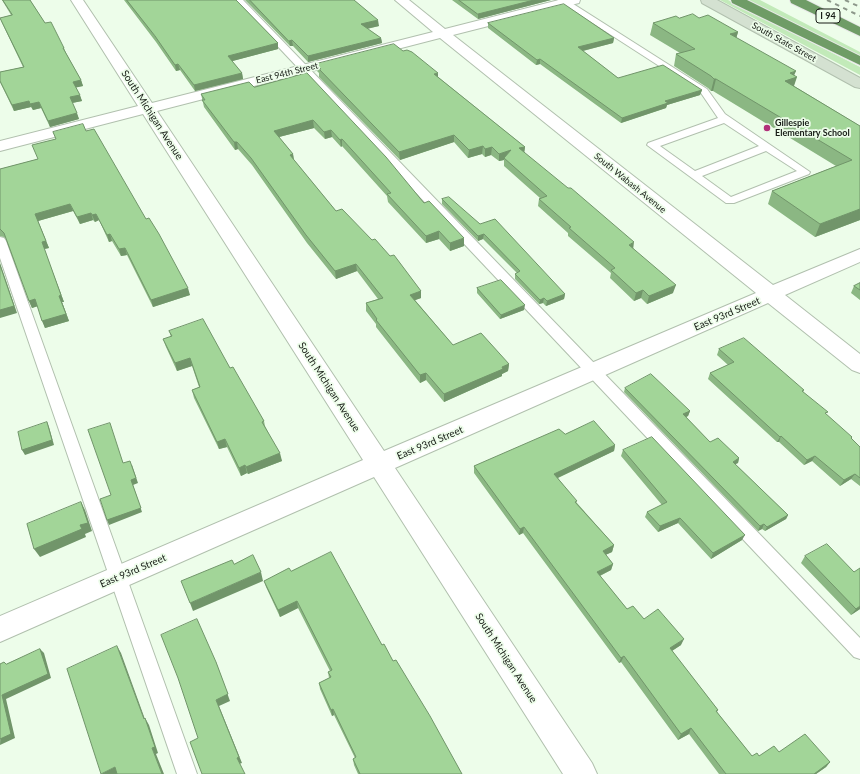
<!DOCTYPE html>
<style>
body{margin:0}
canvas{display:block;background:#edfdea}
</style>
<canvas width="860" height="774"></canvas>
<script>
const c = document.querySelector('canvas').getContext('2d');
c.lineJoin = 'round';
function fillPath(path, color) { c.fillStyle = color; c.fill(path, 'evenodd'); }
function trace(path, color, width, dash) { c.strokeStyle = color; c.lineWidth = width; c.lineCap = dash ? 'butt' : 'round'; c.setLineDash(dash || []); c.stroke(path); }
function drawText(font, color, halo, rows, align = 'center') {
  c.font = font + ' Lato,sans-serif'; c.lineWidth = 3.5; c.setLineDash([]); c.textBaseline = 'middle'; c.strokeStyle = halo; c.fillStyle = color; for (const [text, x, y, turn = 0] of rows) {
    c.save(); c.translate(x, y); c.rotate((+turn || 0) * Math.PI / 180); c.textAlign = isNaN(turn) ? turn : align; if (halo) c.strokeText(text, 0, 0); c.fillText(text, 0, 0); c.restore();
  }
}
fillPath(new Path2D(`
 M 720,0 L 728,0 L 860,67 L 860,75 Z
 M 745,0 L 760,0 L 860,52 L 860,57 Z`), '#c2eab9');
const service = new Path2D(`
 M 234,0 L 243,0 L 860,638 L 860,659 L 854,657 Z
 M 557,0 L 567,0 L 707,89 L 725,114 L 810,172 L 809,174 L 734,203 L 726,203 L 647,145 L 648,143 L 718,118 L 701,93 ZM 724,123 L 759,146 L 695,171 L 660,146 ZM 766,151 L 797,171 L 731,197 L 702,176 Z
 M 0,237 L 4,238 L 6,241 L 197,774 L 177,774 L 0,258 Z`);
const minor = new Path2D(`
 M 71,0 L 83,0 L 152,103 L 433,32 L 395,0 L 409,0 L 445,29 L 559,0 L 580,0 L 579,3 L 453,35 L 773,285 L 860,249 L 860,262 L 785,295 L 860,354 L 860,373 L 852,370 L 768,303 L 395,468 L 592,763 L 597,774 L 563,774 L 374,477 L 0,642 L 0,616 L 363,460 L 143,114 L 0,151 L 0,141 L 138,106 ZM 440,38 L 756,293 L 384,451 L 157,111 Z`);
const secondary = new Path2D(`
 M 701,0 L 717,0 L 860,78 L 860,88 L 855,87 L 702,3 Z`);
const motorway = new Path2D(`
 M 731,0 L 747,0 L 860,56 L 860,65 L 732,3 Z
 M 790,0 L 806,0 L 860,27 L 860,36 L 791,3 Z`);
trace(service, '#b1c0ae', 2);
trace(minor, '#b1c0ae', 2);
trace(secondary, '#b1c0ae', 2);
trace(motorway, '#e8e8e8', 2);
fillPath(service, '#fff');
fillPath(minor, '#fff');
fillPath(secondary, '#d4e1d1');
fillPath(motorway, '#6f9c66');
trace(new Path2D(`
 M 827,0 L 860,16
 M 845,0 L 860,7`), '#8c978a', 2, [4.5, 4.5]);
fillPath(new Path2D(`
 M 2,0 L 30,0 L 45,23 L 64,48 L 66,53 L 81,80 L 83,86 L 76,87 L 82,101 L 72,103 L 79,119 L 50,127 L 41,108 L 33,110 L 31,107 L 14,111 L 0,82 L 0,72 L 23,67 L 2,23 L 0,18 L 11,15 Z
 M 124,0 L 236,0 L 278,43 L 278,49 L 232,61 L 242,73 L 243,79 L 195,91 L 180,70 L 176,71 L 156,42 Z
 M 245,0 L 354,0 L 379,26 L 367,29 L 381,38 L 382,43 L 308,62 L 293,46 L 290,46 Z
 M 452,0 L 551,0 L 478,19 Z
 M 679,18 L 699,18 L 738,32 L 736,38 L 794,75 L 794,86 L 860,126 L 860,220 L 815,237 L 768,204 L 772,191 L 836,166 L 713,91 L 711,91 L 708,88 L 674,66 L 676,54 L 680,53 L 650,35 L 653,23 Z
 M 488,23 L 614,38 L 613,43 L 583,51 L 618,78 L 702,90 L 700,95 L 667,105 L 666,108 L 621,123 L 540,64 L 536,65 L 488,28 Z
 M 316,64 L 438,77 L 525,147 L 524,153 L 633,248 L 673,293 L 647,304 L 641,298 L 634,301 L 610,278 L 611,273 L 568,236 L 568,233 L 538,206 L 539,199 L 540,198 L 504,166 L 504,160 L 499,161 L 491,155 L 485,157 L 482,154 L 468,158 L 454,142 L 400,160 L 319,77 L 319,73 L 317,71 Z
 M 307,73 L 424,203 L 464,246 L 450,251 L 439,239 L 426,243 L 388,202 L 387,196 L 342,146 L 341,147 L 332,137 L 325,139 L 314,128 L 279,137 L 293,154 L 294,160 L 336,211 L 421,291 L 421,298 L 415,300 L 453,345 L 509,364 L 508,371 L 502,374 L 502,376 L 444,402 L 426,380 L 420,383 L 376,327 L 376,324 L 366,311 L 366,303 L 378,299 L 357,271 L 336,279 L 307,243 L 252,165 L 238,149 L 235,150 L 204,107 L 201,94 L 254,87 Z
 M 86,131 L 190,295 L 153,307 L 127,255 L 121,256 L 112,241 L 109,242 L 99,220 L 95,222 L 93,220 L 80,224 L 73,211 L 38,221 L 49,248 L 44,249 L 64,302 L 62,302 L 69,321 L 45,328 L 38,306 L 32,308 L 29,301 L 6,239 L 4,237 L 0,236 L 0,169 L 38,159 L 56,139 L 53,132 Z
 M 442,199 L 480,224 L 565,294 L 564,299 L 546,306 L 543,303 L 539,304 L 515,279 L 515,274 L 517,273 L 483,239 L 478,241 L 442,204 Z
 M 860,283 L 860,300 L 851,293 L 854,286 Z
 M 477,288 L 524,310 L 500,319 L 477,293 Z
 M 169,331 L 230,368 L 264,421 L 265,426 L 282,461 L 248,474 L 247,473 L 241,476 L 227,447 L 219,449 L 194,398 L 192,390 L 199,387 L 192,366 L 177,371 L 166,347 L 163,339 L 171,337 Z
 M 719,349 L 804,390 L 803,392 L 851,439 L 860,447 L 860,486 L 851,479 L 840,486 L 812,461 L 804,465 L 779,442 L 777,442 L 708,379 L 710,373 L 728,365 L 717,355 Z
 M 625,388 L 690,411 L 688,416 L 686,417 L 710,442 L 739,458 L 738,463 L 735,464 L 788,515 L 786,519 L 765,531 L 762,529 L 758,531 L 624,392 Z
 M 565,434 L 615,445 L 614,451 L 558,478 L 577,503 L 614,545 L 612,552 L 605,555 L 613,564 L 611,570 L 600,576 L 627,609 L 644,619 L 681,645 L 672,651 L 718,710 L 717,712 L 752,756 L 759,756 L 779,752 L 830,762 L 826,767 L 816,774 L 719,774 L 689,734 L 678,740 L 621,662 L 619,663 L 523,533 L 519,535 L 474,473 L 474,466 Z
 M 623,450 L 742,540 L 711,559 L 678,523 L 658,532 L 645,517 L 647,512 L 662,505 L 621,456 Z
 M 805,556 L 860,609 L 851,615 L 801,563 Z
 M 291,571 L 382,645 L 393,661 L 462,774 L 358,774 L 354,765 L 353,759 L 355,758 L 334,715 L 332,716 L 320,689 L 319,683 L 329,678 L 328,672 L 330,671 L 298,608 L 280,617 L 266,587 L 264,581 Z`), '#8bb783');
fillPath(new Path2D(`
 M 534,0 L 551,0 L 478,19 L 478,14 Z
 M 378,20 L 379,26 L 361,30 L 361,24 Z
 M 738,32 L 735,43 L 730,34 Z
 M 381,38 L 382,43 L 308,62 L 308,56 Z
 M 614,38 L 613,43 L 578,52 L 578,47 Z
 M 292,40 L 293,46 L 290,46 L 289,41 Z
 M 278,43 L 278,49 L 229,62 L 228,56 Z
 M 540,59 L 540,64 L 536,65 L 537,60 Z
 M 178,64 L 180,70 L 176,71 L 175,65 Z
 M 796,71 L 793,78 L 797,77 L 793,89 L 785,81 L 790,73 Z
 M 242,73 L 243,79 L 195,91 L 194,85 Z
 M 438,73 L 438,80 L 434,74 Z
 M 714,79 L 716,79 L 713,91 L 711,91 Z
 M 81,80 L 83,86 L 74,88 L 73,82 Z
 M 702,90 L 700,95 L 667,105 L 666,108 L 621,123 L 622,118 L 665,101 Z
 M 80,95 L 82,101 L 72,103 L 70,97 Z
 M 29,101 L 31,107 L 14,111 L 12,105 Z
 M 39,102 L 41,108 L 33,110 L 30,104 Z
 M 77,113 L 79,119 L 50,127 L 48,121 Z
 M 313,120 L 314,128 L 275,138 L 274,131 Z
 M 331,130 L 332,137 L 325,139 L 324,132 Z
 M 454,135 L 454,142 L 400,160 L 399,152 Z
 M 342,139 L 342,146 L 341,147 L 340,140 Z
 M 234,142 L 237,142 L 238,149 L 235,150 Z
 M 483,146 L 482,154 L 468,158 L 469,150 Z
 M 492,147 L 491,155 L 485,157 L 485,149 Z
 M 525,147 L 524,154 L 519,148 Z
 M 511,150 L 504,158 L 504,160 L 499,161 L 499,154 Z
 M 293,154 L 294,161 L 290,155 Z
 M 70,204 L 73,211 L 38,221 L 49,248 L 44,249 L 64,302 L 62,302 L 69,321 L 45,328 L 42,321 L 59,296 L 42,242 L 35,214 Z
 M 860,209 L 860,220 L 815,237 L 820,224 Z
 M 91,213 L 93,220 L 80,224 L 77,217 Z
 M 96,214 L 99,220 L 95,222 L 92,215 Z
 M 439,231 L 439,239 L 426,243 L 426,236 Z
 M 110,234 L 112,241 L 109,242 L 107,235 Z
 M 484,234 L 483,239 L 478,241 L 478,236 Z
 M 464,238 L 464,246 L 450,251 L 450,243 Z
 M 634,242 L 633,250 L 629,245 Z
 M 125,248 L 127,255 L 121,256 L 119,249 Z
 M 0,263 L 17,313 L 0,318 Z
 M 356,264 L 357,271 L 336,279 L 335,271 Z
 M 676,285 L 673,293 L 647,304 L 649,296 Z
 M 188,288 L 190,295 L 153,307 L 151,300 Z
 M 643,290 L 641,298 L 634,301 L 636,293 Z
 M 421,291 L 421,298 L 410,302 L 410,295 Z
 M 565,294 L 564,299 L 546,306 L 547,301 Z
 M 544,298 L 543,303 L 539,304 L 540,300 Z
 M 35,299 L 38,306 L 32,308 L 29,301 Z
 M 525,305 L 524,310 L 500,319 L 501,315 Z
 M 190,358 L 192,366 L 177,371 L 175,363 Z
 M 509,364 L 508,371 L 502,374 L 502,376 L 444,402 L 444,394 Z
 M 426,373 L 426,380 L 420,383 L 420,375 Z
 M 690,411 L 688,416 L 682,419 L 683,414 Z
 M 47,422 L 49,427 L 54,445 L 25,455 L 22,450 Z
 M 781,436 L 779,442 L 777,442 L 780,437 Z
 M 225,439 L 227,447 L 219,449 L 217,442 Z
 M 615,445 L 614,451 L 553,480 L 554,474 Z
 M 280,453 L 282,461 L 248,474 L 246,467 Z
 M 815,456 L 812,461 L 804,465 L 807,460 Z
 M 739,458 L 738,463 L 731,466 L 733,462 Z
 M 132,465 L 138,483 L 133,485 L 142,512 L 109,525 L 107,520 L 131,480 Z
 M 245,465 L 247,473 L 241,476 L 239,468 Z
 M 855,474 L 851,479 L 840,486 L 844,480 Z
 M 81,502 L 85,510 L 92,531 L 85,534 L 86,537 L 40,557 L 34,549 L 80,525 Z
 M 788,515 L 786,519 L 765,531 L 767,527 Z
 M 680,518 L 678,523 L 658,532 L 660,526 Z
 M 764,524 L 762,529 L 758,531 L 760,526 Z
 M 524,527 L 523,533 L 519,535 L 520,529 Z
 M 745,535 L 742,540 L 711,559 L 713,553 Z
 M 614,545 L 612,552 L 601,557 L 603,551 Z
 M 613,564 L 611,570 L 595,578 L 597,572 Z
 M 261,572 L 263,581 L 193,611 L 190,603 Z
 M 297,601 L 298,608 L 280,617 L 278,610 Z
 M 860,606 L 860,609 L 851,615 L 856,609 Z
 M 684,639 L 681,645 L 667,654 L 670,648 Z
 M 117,646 L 121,653 L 146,722 L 145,718 L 149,725 L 158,753 L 156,754 L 164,774 L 162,774 L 152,748 L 144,719 Z
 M 40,649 L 44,653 L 51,678 L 6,699 L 15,738 L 0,745 L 2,695 Z
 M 624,656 L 621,662 L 619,663 L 621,658 Z
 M 216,662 L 230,701 L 219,706 L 242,763 L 239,764 L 216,700 Z
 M 333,709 L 334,715 L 332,716 L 331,710 Z
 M 691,728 L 689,734 L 678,740 L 681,734 Z
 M 830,762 L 826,767 L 816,774 L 814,774 Z
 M 115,767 L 118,774 L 101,774 Z`), '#71956a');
const building = new Path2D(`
 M 3,0 L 30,0 L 45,23 L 51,22 L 64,48 L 63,48 L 81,80 L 73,82 L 80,95 L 70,97 L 77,113 L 48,121 L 39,102 L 30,104 L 29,101 L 12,105 L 0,81 L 0,72 L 24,67 L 0,18 L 12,15 Z
 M 127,0 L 236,0 L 278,43 L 228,56 L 242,73 L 194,85 L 178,64 L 175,65 L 155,36 Z
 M 250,0 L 354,0 L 378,20 L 361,24 L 381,38 L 308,56 L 292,40 L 289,41 Z
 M 459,0 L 534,0 L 478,14 Z
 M 564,4 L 614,38 L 578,47 L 618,78 L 663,65 L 702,90 L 665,101 L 668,103 L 622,118 L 540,59 L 537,60 L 488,23 Z
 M 693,14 L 699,18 L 708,15 L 738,32 L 730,34 L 796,71 L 790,73 L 797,77 L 785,81 L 860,126 L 860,209 L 820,224 L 772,191 L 852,160 L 716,79 L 714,79 L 711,76 L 676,54 L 695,49 L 653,23 L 676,16 L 679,18 Z
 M 394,44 L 403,51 L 407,50 L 412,52 L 438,73 L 434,74 L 525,147 L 519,148 L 568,188 L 571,188 L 634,242 L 629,245 L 676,285 L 649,296 L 643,290 L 636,293 L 611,270 L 615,268 L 569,228 L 571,227 L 539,199 L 547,196 L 504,158 L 511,150 L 499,154 L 492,147 L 485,149 L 483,146 L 469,150 L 454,135 L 399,152 L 319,69 L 321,69 L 316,64 Z
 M 307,73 L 386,157 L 424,203 L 429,201 L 464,238 L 450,243 L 439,231 L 426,236 L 387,194 L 391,193 L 342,139 L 340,140 L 331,130 L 324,132 L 313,120 L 274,131 L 293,154 L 290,155 L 336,211 L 342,209 L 372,240 L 375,239 L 390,256 L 394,255 L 421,291 L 410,295 L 453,345 L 481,333 L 509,364 L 502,367 L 503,369 L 444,394 L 426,373 L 420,375 L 376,320 L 377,319 L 366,303 L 383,298 L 356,264 L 335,271 L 306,235 L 251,158 L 237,142 L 234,142 L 202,100 L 205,100 L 201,94 L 249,82 L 254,87 Z
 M 83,124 L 86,131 L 94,129 L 146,219 L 149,218 L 159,234 L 188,288 L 151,300 L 125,248 L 119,249 L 110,234 L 107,235 L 96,214 L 92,215 L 91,213 L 77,217 L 70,204 L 35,214 L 46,241 L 42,242 L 61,295 L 59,296 L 66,314 L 42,321 L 35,299 L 29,301 L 4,233 L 0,229 L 0,169 L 38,159 L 32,145 L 56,139 L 53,132 Z
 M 449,197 L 480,224 L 495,219 L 565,294 L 547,301 L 544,298 L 540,300 L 515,274 L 520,271 L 484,234 L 478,236 L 442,199 Z
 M 0,265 L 14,306 L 0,310 Z
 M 501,280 L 525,305 L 501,315 L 477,288 Z
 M 860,283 L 860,290 L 854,286 Z
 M 203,319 L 230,368 L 233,367 L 264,421 L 262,422 L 280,453 L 246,467 L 245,465 L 239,468 L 225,439 L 217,442 L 192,390 L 200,387 L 190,358 L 175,363 L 163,339 L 172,336 L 169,331 Z
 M 744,338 L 804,390 L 802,391 L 828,412 L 825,413 L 852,437 L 851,438 L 860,447 L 860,478 L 855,474 L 844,480 L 815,456 L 807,460 L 781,436 L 780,437 L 710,373 L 734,362 L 719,349 Z
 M 651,374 L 690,411 L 683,414 L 710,442 L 718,438 L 739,458 L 733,462 L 788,515 L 767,527 L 764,524 L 760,526 L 625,388 Z
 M 594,421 L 615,445 L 554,474 L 577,501 L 575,502 L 614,545 L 603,551 L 613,564 L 597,572 L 627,609 L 633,606 L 644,619 L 658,609 L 684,639 L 670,648 L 718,710 L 716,711 L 752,756 L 757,753 L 759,756 L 774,746 L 779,752 L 805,734 L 830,762 L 814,774 L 726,774 L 691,728 L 681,734 L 624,656 L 621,658 L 524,527 L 520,529 L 474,466 L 559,429 L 565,434 Z
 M 47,422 L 52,440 L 22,450 L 18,432 Z
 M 110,423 L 123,463 L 130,461 L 136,478 L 131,480 L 141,508 L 107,520 L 100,499 L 111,495 L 88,430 Z
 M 652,437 L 745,535 L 713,553 L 680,518 L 660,526 L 647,512 L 667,502 L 623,450 Z
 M 81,502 L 88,523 L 80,525 L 82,529 L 34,549 L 27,524 Z
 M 827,544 L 854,572 L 860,568 L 860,606 L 856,609 L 805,556 Z
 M 331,552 L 382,645 L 384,644 L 393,661 L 396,660 L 430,716 L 462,774 L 360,774 L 353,759 L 356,757 L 333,709 L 331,710 L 319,683 L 331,677 L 328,672 L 332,670 L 297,601 L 278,610 L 264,581 L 289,568 L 291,571 Z
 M 253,555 L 261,572 L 190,603 L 181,581 L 232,560 L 234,564 Z
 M 197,619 L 216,662 L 228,694 L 216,700 L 239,757 L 237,758 L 245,774 L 202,774 L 190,742 L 198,738 L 178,678 L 161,635 Z
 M 117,646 L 144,719 L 145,718 L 155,747 L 152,748 L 162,774 L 117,774 L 115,767 L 101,774 L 67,669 Z
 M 40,649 L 48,674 L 2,695 L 11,734 L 0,739 L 0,664 L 4,662 L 6,664 Z`);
fillPath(building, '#a2d598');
trace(building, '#71956a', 1);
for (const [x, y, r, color] of [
 [767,128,4,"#b2307a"]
]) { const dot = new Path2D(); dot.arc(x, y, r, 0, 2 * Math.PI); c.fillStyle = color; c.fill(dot); trace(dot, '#edfdea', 1.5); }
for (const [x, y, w] of [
 [828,16,24]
]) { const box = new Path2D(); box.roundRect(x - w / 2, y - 7, w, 14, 3); c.fillStyle = '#edfdea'; c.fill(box); trace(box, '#181d17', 1); }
drawText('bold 9px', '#181d17', null, [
 ["I 94",828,16]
]);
drawText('9px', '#181d17', '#edfdea', [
 ["South State Street",784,42,29],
 ["East 94th Street",287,73,-14],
 ["South Wabash Avenue",630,183,39]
]);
drawText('bold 9px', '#181d17', '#edfdea', [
 ["Gillespie",775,123],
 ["Elementary School",775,133]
], 'left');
drawText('10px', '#181d17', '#edfdea', [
 ["South Michigan Avenue",152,115,57],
 ["East 93rd Street",727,314,-23],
 ["South Michigan Avenue",329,387,57],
 ["East 93rd Street",430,443,-23],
 ["East 93rd Street",133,571,-23],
 ["South Michigan Avenue",506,658,57]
]);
</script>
